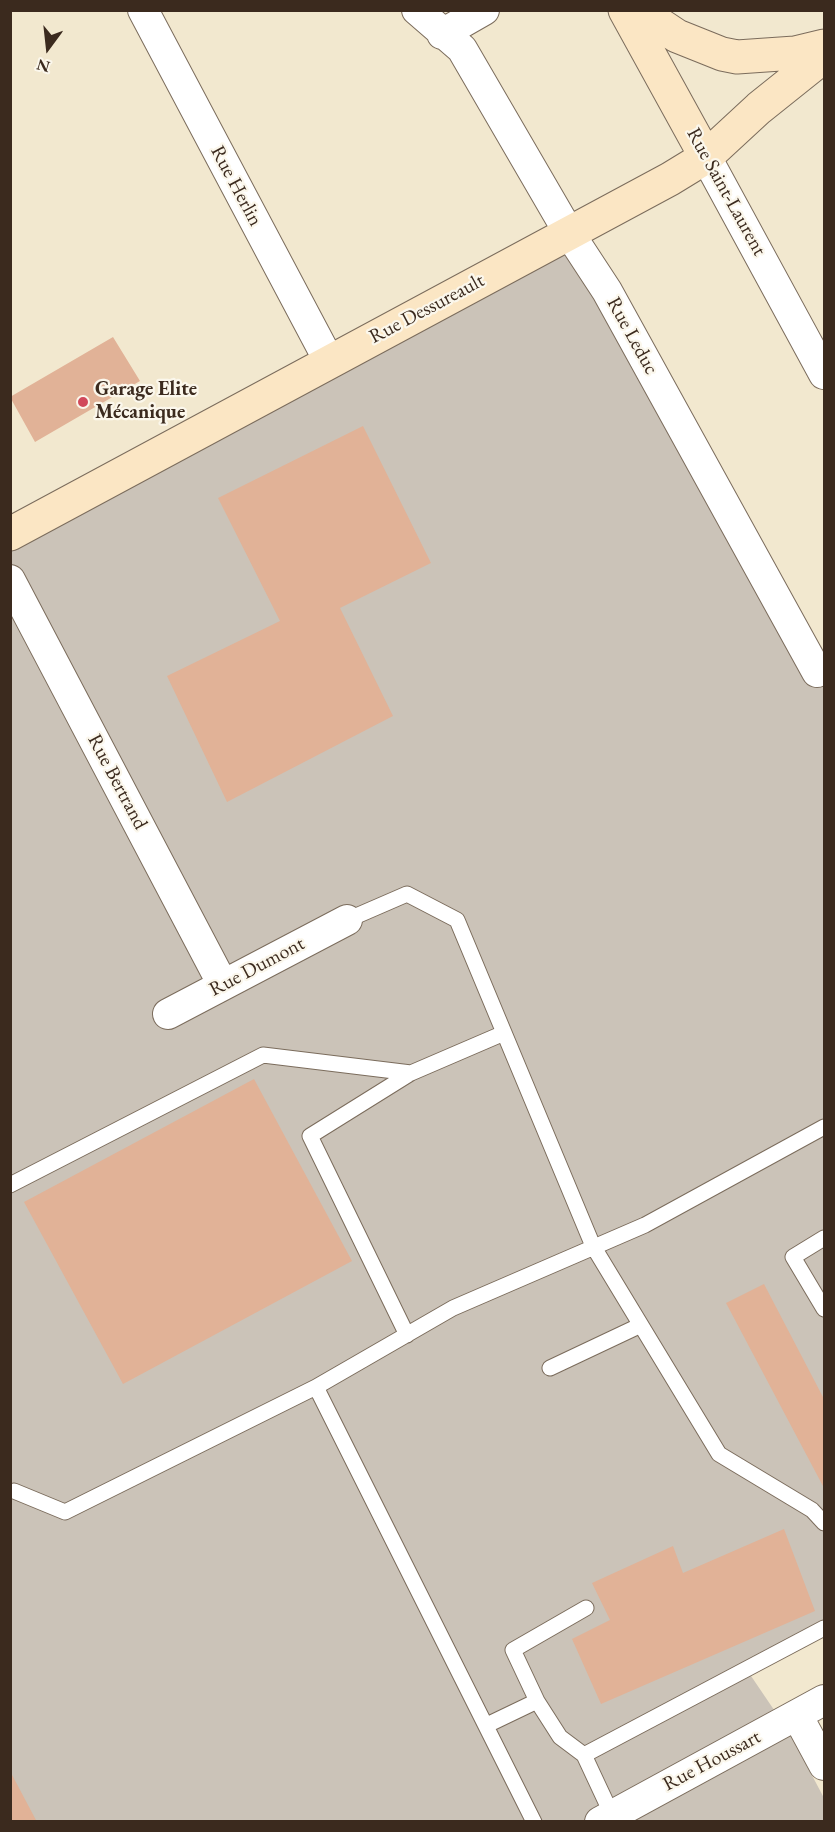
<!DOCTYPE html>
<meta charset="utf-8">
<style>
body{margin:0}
#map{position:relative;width:835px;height:1832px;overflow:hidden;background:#f2e8cf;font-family:"EB Garamond",serif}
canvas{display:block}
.frame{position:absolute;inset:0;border:12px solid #3b2a1e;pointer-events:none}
.north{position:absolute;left:18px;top:18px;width:60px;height:60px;-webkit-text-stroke:4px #fbf7ec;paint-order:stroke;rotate:195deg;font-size:16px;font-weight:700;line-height:24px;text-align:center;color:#3b2a1e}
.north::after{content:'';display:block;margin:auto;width:21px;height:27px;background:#3b2a1e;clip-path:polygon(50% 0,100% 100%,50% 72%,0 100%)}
</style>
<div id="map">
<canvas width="835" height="1832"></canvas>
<div class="frame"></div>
<div class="north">N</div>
</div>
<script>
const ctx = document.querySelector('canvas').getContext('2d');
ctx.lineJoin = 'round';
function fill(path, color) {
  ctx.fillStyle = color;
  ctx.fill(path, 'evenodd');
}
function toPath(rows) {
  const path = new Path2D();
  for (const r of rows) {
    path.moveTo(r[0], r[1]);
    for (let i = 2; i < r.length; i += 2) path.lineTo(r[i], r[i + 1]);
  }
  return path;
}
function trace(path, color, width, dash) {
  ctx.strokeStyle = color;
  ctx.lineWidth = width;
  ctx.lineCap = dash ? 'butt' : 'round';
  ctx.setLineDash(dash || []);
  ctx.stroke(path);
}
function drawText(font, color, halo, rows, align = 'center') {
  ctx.font = font + ' "EB Garamond",serif';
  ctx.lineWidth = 4.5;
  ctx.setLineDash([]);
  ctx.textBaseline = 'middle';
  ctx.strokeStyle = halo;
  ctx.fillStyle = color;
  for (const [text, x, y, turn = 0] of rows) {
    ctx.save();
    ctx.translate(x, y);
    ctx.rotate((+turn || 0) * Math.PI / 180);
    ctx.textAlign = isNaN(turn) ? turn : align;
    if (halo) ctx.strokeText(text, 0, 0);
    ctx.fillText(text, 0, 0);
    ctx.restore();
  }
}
fill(toPath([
 [561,224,824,679,824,1631,749,1673,789,1732,824,1798,824,1821,11,1822,11,524]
]), '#cbc3b8');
fill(toPath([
 [113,337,140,381,35,442,10,397],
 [363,426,431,563,340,608,393,716,227,802,167,676,280,621,218,498],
 [254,1079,352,1261,123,1384,24,1202],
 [764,1284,824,1399,824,1488,726,1303],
 [784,1529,815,1611,601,1704,572,1639,610,1620,592,1583,673,1546,683,1573],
 [10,1771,37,1822,10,1822]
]), '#e1b297');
const lane = toPath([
 [347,920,407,894,457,920,593,1246,719,1454,812,1510,824,1523],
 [10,1185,263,1055,411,1073],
 [824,1238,793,1257,824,1309],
 [407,1335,310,1136,411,1073,504,1033],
 [550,1368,641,1325],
 [14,1491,65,1512,316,1387],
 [487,1725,537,1701],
 [584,1755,560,1737,537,1701,513,1650,586,1608],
 [612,1815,584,1755,824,1628],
 [534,1822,316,1387,453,1308,645,1225,824,1127]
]);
const street = toPath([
 [143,10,329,361],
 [417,10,462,49,569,233,607,291,817,672,824,668],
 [442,34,484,10],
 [706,157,824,374],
 [10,580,223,985],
 [168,1014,347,920],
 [797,1715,824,1765],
 [600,1822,824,1700]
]);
const secondary = toPath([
 [625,10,706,157],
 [638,10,677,36,722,54,737,57,795,53,824,46],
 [10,534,670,179,706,157,759,108,824,56]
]);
trace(lane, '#7b6c5c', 17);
trace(street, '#7b6c5c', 32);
trace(secondary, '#7b6c5c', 35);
trace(lane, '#fff', 15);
trace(street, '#fff', 30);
trace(secondary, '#fbe6c4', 33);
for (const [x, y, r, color] of [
 [83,402,6,"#d1495b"]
]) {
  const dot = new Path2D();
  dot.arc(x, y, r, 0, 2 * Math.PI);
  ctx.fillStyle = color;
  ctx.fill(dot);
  trace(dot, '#fbf7ec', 2);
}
drawText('20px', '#3b2a1e', '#fbf7ec', [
 ["Rue Herlin",236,186,62],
 ["Rue Saint-Laurent",726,192,61],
 ["Rue Dessureault",427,309,-28],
 ["Rue Leduc",632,336,61],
 ["Rue Bertrand",117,782,62],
 ["Rue Dumont",257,967,-28],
 ["Rue Houssart",712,1761,-28]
]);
drawText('bold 20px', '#3b2a1e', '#fbf7ec', [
 ["Garage Elite",95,390],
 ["Mécanique",95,413]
], 'left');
</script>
